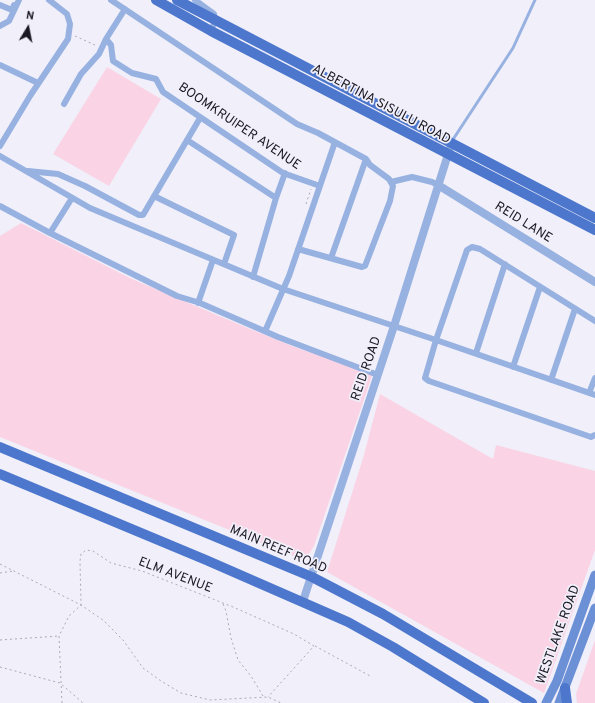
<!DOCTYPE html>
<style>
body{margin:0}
#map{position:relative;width:595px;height:703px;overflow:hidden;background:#f0effa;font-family:Overpass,sans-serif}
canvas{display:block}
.north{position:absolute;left:8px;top:8px;width:40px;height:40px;-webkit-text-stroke:3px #f0effa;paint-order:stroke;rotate:10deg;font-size:11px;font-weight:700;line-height:16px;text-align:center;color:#1a1923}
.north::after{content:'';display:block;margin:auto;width:14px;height:18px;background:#1a1923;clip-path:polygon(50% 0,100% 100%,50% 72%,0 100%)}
</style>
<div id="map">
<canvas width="595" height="703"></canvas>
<div class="north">N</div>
</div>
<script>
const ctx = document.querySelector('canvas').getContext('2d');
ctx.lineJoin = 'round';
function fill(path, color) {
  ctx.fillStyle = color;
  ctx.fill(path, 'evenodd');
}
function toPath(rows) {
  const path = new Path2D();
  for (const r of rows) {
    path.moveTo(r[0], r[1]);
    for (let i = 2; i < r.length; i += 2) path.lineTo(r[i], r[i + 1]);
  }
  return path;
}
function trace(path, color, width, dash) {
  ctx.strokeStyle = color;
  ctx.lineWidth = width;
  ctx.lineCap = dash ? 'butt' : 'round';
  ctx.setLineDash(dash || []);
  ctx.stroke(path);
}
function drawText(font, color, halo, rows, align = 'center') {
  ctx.font = font + ' Overpass,sans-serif';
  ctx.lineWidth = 3.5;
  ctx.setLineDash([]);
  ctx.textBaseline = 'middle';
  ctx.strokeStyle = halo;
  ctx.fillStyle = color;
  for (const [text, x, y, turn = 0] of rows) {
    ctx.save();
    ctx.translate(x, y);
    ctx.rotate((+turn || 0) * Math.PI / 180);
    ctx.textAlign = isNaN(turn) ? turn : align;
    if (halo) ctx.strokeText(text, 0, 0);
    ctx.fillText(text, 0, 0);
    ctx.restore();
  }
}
fill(toPath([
 [107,67,161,99,109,186,53,154],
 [21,223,132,279,243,326,300,349,373,373,314,546,306,559,296,557,0,437,0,236],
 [380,394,493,459,496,445,595,471,595,550,544,693,327,572,364,455],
 [595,640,595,703,577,703,576,694]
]), '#fad4e5');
trace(toPath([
 [75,36,95,45],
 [306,204,311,189],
 [0,564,81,605,103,620,123,640,143,668,161,681,181,693,210,700,268,697,281,703],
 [0,573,13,571],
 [223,604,226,611,231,638,238,660,251,676,263,696],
 [0,640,59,636],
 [315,646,372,677],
 [0,667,60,683,83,703],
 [62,703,59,636,69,616,81,605,80,561,81,554,86,550,93,551,111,563,142,571,233,607,294,634,314,646,268,697]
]), '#aaa9b4', 1, [2, 3]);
trace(toPath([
 [452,141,513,48,535,0]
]), '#97b1e0', 3);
trace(toPath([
 [111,0,297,124,318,133,366,159,370,165,389,179,393,186,390,201,365,266,362,267,298,249],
 [195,0,214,14,215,21,211,31],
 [0,5,12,10,14,5],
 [125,9,106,39,111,45,113,61,132,73,156,79,163,92,283,173,320,186],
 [0,26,9,21,19,0],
 [0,65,38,83],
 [64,104,81,74,99,54,106,39],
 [187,140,276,198],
 [0,146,30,96,68,39,70,24,67,14,49,0],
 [0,156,90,208,283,289,436,340,467,250,472,247,480,249,595,321],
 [28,171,58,174,85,186,139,215,143,215,200,118],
 [391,182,412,177,432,182,438,185],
 [154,196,234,235,224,264],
 [0,206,50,233,177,296,200,303,278,337,378,375],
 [50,233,72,198],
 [331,258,366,159],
 [253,277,276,198,285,173],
 [198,303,213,260],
 [266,329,289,276,335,142],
 [476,353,505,264],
 [513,367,540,287],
 [551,380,575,309],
 [589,393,595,378],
 [595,395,436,340,425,378,429,381,591,437,595,435]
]), '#97b1e0', 6);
trace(toPath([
 [438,185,595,282],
 [303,601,395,323,450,148]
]), '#97b1e0', 8);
trace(toPath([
 [546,703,557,681,595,575],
 [559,703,595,608]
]), '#6c90d5', 9);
trace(toPath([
 [156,0,211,31,595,230],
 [177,0,595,218],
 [0,447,312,577,383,614,532,703],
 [0,474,206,560,348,622,393,647,484,703],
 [565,688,567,703]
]), '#4c77cd', 10);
drawText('13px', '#1a1923', '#f0effa', [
 ["ALBERTINA SISULU ROAD",381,105,28],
 ["BOOMKRUIPER AVENUE",239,127,34],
 ["REID LANE",523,223,32],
 ["REID ROAD",367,369,-71],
 ["MAIN REEF ROAD",278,550,23],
 ["ELM AVENUE",175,576,21],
 ["WESTLAKE ROAD",559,635,-70]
]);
</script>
